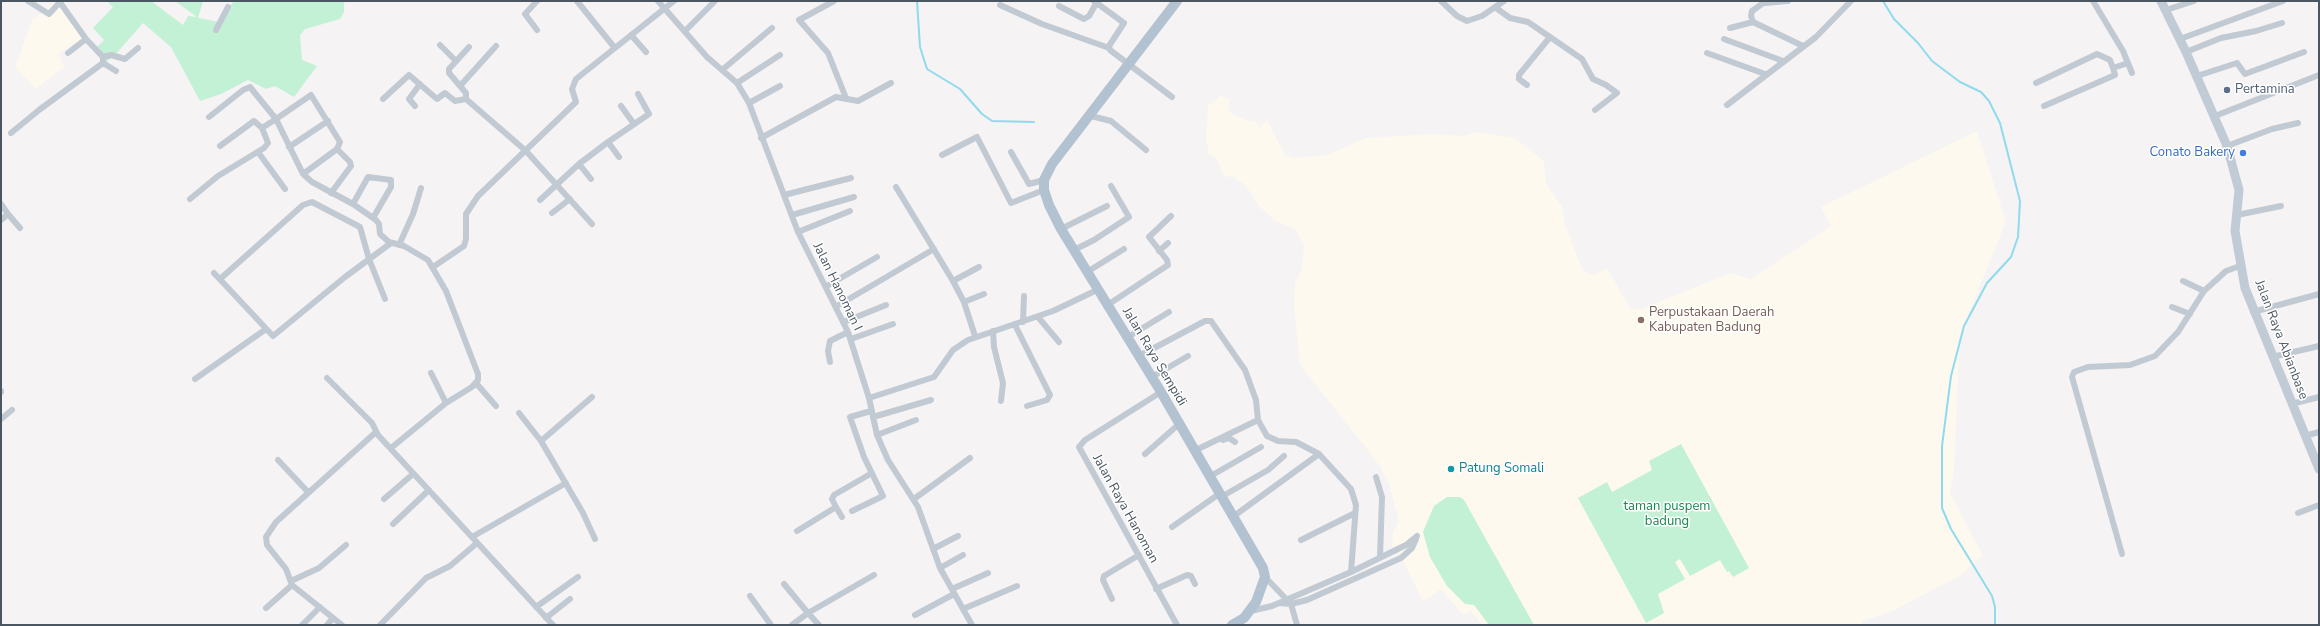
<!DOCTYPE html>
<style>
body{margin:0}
#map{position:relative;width:2320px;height:626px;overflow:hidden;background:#f5f3f3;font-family:"Nunito Sans",sans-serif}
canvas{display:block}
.frame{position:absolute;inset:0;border:2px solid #4a5661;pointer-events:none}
</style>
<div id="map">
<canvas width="2320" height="626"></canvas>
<div class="frame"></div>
</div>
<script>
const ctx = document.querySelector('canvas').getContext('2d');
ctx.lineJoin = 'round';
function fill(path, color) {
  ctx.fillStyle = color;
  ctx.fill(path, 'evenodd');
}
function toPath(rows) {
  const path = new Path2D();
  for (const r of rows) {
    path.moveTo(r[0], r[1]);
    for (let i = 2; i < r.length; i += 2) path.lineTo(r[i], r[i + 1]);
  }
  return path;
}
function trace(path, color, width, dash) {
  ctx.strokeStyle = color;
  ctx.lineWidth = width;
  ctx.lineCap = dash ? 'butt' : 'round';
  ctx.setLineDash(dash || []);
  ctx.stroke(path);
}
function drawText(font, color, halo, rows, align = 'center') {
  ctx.font = font + ' "Nunito Sans",sans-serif';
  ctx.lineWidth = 3;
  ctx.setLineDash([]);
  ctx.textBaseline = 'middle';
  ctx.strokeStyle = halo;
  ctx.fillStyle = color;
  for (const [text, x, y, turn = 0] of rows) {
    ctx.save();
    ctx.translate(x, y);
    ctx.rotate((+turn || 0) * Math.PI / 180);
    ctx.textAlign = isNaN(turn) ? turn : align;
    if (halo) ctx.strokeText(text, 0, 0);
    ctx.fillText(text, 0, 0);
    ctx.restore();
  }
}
fill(toPath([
 [57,1,84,37,59,53,64,67,36,89,15,67,32,20],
 [1220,96,1230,99,1228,109,1231,113,1246,120,1256,122,1259,128,1267,120,1285,155,1293,158,1327,155,1366,138,1432,134,1464,136,1477,132,1515,138,1544,161,1546,183,1562,207,1565,225,1583,271,1594,275,1607,268,1630,308,1639,310,1730,273,1751,279,1831,226,1821,207,1977,131,2006,222,1960,335,1954,470,1950,493,1983,556,1961,575,1893,611,1862,621,1863,625,1482,625,1471,611,1463,615,1441,589,1423,602,1396,546,1392,547,1393,532,1399,521,1389,484,1379,465,1363,444,1300,365,1294,307,1295,283,1302,269,1304,246,1295,229,1275,221,1259,206,1246,186,1232,176,1225,177,1216,158,1209,155,1206,138,1208,106]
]), '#fdf9ef');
fill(toPath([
 [107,1,151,1,183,25,188,16,197,17,175,1,203,1,198,18,219,22,234,1,347,1,344,3,344,12,340,19,305,29,300,35,302,60,317,66,294,97,275,86,266,89,248,80,221,94,200,101,171,47,143,23,114,56,105,63,96,48,104,40,93,28,113,7],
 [1681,444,1749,568,1733,577,1729,571,1727,572,1720,560,1690,576,1680,559,1675,562,1685,579,1658,594,1664,613,1646,623,1578,498,1607,482,1612,492,1652,470,1649,461],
 [1447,497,1460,497,1464,500,1534,625,1489,625,1474,605,1465,604,1447,586,1430,557,1423,532,1434,506]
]), '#c3f1d5');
trace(toPath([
 [917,1,920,47,927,69,960,89,982,114,992,121,1034,122],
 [1883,1,1894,19,1918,43,1932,61,1960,82,1981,92,1989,101,2000,123,2020,201,2018,237,2011,257,1987,283,1964,326,1951,376,1942,446,1942,508,1951,529,1992,596,1995,607,1995,625]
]), '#90daee', 2);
trace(toPath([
 [28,1,49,14,61,1],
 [59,1,86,39,68,53],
 [537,1,525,14,537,30],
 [577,1,614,47],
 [658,1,707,57,737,83,749,103,798,232,848,332,869,398,877,435,888,460,918,507,940,568,972,625],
 [834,1,799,20,828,53,846,98],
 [1094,1,1124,23,1109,46,1110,50,1172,97],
 [1441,1,1457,16,1467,21,1482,16,1504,1],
 [1766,1,1752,11,1751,16,1753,22,1803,46],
 [2093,1,2123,51,2132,73],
 [1765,3,1788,1],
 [1000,5,1042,24,1109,48],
 [1059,6,1084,19,1089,16,1097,2],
 [1496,8,1510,18,1528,22,1550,37,1519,75,1519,79,1527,85],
 [2166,10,2194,1],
 [1730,28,1753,22],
 [216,30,228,7],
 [685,31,715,1],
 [631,35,646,52],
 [1550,37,1582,59,1593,79,1606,85,1617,93,1595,110],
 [1724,39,1783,61],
 [2180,39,2283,1],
 [440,45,456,61],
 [469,47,449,69,449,73,466,93,466,99,526,151,592,224],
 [2186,52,2221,38,2256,31,2282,23],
 [1707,53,1765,74],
 [103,57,111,55,125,59,138,48],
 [103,63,116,71],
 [2113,68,2128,63],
 [722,70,772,28],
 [2197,76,2237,63,2245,74,2304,52],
 [737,83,780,55],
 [2036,83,2097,54,2110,60,2113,68,2115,75,2044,106],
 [460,86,496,46],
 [383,99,409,75,437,99,445,93,455,101,466,99],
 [749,103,780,86],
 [1727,105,1816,37,1851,1],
 [415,106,409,99,420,84],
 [621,106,634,124],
 [1091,116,1111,121,1146,150],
 [2215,116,2319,75],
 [11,133,39,110,103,63,103,57,86,39],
 [761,138,836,97,858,101,891,83],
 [608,142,619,157],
 [220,146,254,121,262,128],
 [2227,146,2272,129,2298,123],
 [289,147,328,121],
 [258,152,285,189],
 [1011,152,1029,184,1044,180],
 [942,155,977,137,1011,203,1044,190],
 [579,164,591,179],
 [303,174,337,149,340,142,311,95,276,119,303,174,312,182,353,204,376,220,379,224,380,234,389,242,404,246,428,260,446,291,478,374,478,380,472,387,446,403,391,448],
 [896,187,953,281,964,302,975,336],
 [331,193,351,166,350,162,337,149],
 [784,195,851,178],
 [190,199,218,176,264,148,268,143,262,128,276,119,250,87,243,90,209,117],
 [540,200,579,164,608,142,649,114,638,94],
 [1,204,8,214,1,220],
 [353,204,368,177,391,180,391,187,373,218],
 [552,213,570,199],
 [8,214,20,228],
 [792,215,854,197],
 [2237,215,2281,206],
 [1061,229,1107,206],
 [798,232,850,211],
 [399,245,413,214,421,188],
 [1074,250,1094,240,1129,217,1111,186],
 [1159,251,1168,243],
 [433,267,464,246,466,239,466,214,478,196,576,102,572,89,576,79,674,1],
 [1087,272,1124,249],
 [214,273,273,336,345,277,391,243],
 [220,279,303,205,312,202,360,227,369,259,385,299],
 [953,281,979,267],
 [2183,281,2204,291],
 [827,286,877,257],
 [964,302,984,294],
 [837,306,934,249],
 [1106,306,1168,265,1167,260,1149,237,1171,216],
 [2172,307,2190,314],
 [2253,312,2319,294],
 [1038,317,1059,342],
 [844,322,886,305],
 [1023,322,1024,296],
 [1015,325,1050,395,1047,400,1027,406],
 [993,331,994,347,1003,383,1001,401],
 [1128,337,1169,312],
 [851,339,893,324],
 [1139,356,1205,321,1211,321,1245,370,1256,400,1258,420,1267,436,1278,441,1296,442,1319,454,1351,489,1356,505,1351,572],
 [2272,357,2319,346],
 [830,362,828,351,830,341,848,332],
 [431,373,446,403],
 [1152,377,1188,356],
 [327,378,372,423,378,435,553,625],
 [195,379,266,329],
 [476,383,496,406],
 [1,391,1,392],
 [1161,392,1085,440,1079,447,1177,625],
 [869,398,934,377,953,350,968,340,1053,311,1097,290],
 [2291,404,2319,397],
 [519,413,541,441,583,513,595,539],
 [873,417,931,400],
 [1,419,12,410],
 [877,435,916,420],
 [2305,436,2319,432],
 [1223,440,1229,438,1235,442],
 [541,441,592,397],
 [1194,451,1258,420],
 [1145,454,1179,424],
 [278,460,308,492],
 [1209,477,1261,447],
 [1376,477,1382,497,1380,557],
 [1221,497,1268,470,1284,456],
 [384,499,413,474],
 [914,499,970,458],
 [836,507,842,517],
 [852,511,883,496,864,457,850,417,871,411],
 [2298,513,2319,505],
 [1234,516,1319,454],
 [393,524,429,490],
 [1172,527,1219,494],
 [797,531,836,507,832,499,834,495,872,473],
 [472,537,566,483],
 [1301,540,1355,513],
 [933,549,958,536],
 [2122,554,2072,377,2074,372,2088,367,2130,365,2155,356,2178,332,2204,291,2226,271,2240,266],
 [940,568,963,555],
 [1265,577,1291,604,1297,625],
 [291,581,319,568,346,545],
 [784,584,808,613,874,575],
 [952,589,988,573],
 [1156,589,1187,575,1191,576,1195,584],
 [750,596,771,625],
 [1112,599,1103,580,1104,576,1139,555],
 [1279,603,1291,604,1307,600,1401,558,1412,548,1416,539],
 [536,607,578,577],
 [266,608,292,585],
 [963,609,1017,586],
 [1251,611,1272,606,1351,572,1406,545,1417,536],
 [915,615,954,594],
 [546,618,570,599],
 [302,625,320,607],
 [327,625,333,618],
 [342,625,292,585,286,569,267,545,266,537,276,522,376,432],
 [380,625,426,578,450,566,477,543],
 [792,625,808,613,819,625]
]), '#c1cad2', 6);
trace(toPath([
 [2161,1,2186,52,2227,146,2239,190,2235,231,2245,288,2319,469]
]), '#c1cbd6', 9);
trace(toPath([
 [1177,1,1052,164,1044,180,1044,190,1049,205,1061,229,1161,392,1263,568,1265,577,1256,602,1244,618,1232,625]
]), '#b3c2d1', 10);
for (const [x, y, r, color] of [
 [2227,90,4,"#5c6f8a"],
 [2243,153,4,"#3f7fe0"],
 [1641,320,4,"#8d6e63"],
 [1451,469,4,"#0f9aa8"]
]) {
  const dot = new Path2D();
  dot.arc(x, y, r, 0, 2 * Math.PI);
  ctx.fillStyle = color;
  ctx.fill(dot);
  trace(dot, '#fff', 1.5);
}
drawText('13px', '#4e5e75', '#fff', [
 ["Pertamina",2235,90]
], 'left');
drawText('13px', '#366cbe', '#fff', [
 ["Conato Bakery",2235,153]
], 'right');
drawText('13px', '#4a5661', '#fff', [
 ["Jalan Hanoman I",837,287,64],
 ["Jalan Raya Abianbase",2281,340,69],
 ["Jalan Raya Sempidi",1154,357,59],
 ["Jalan Raya Hanoman",1125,509,61]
]);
drawText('13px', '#785e54', '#fff', [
 ["Perpustakaan Daerah",1649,313],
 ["Kabupaten Badung",1649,328]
], 'left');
drawText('13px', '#0d838f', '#fff', [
 ["Patung Somali",1459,469]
], 'left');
drawText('13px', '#17864f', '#fff', [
 ["taman puspem",1667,507],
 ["badung",1667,522]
]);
</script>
